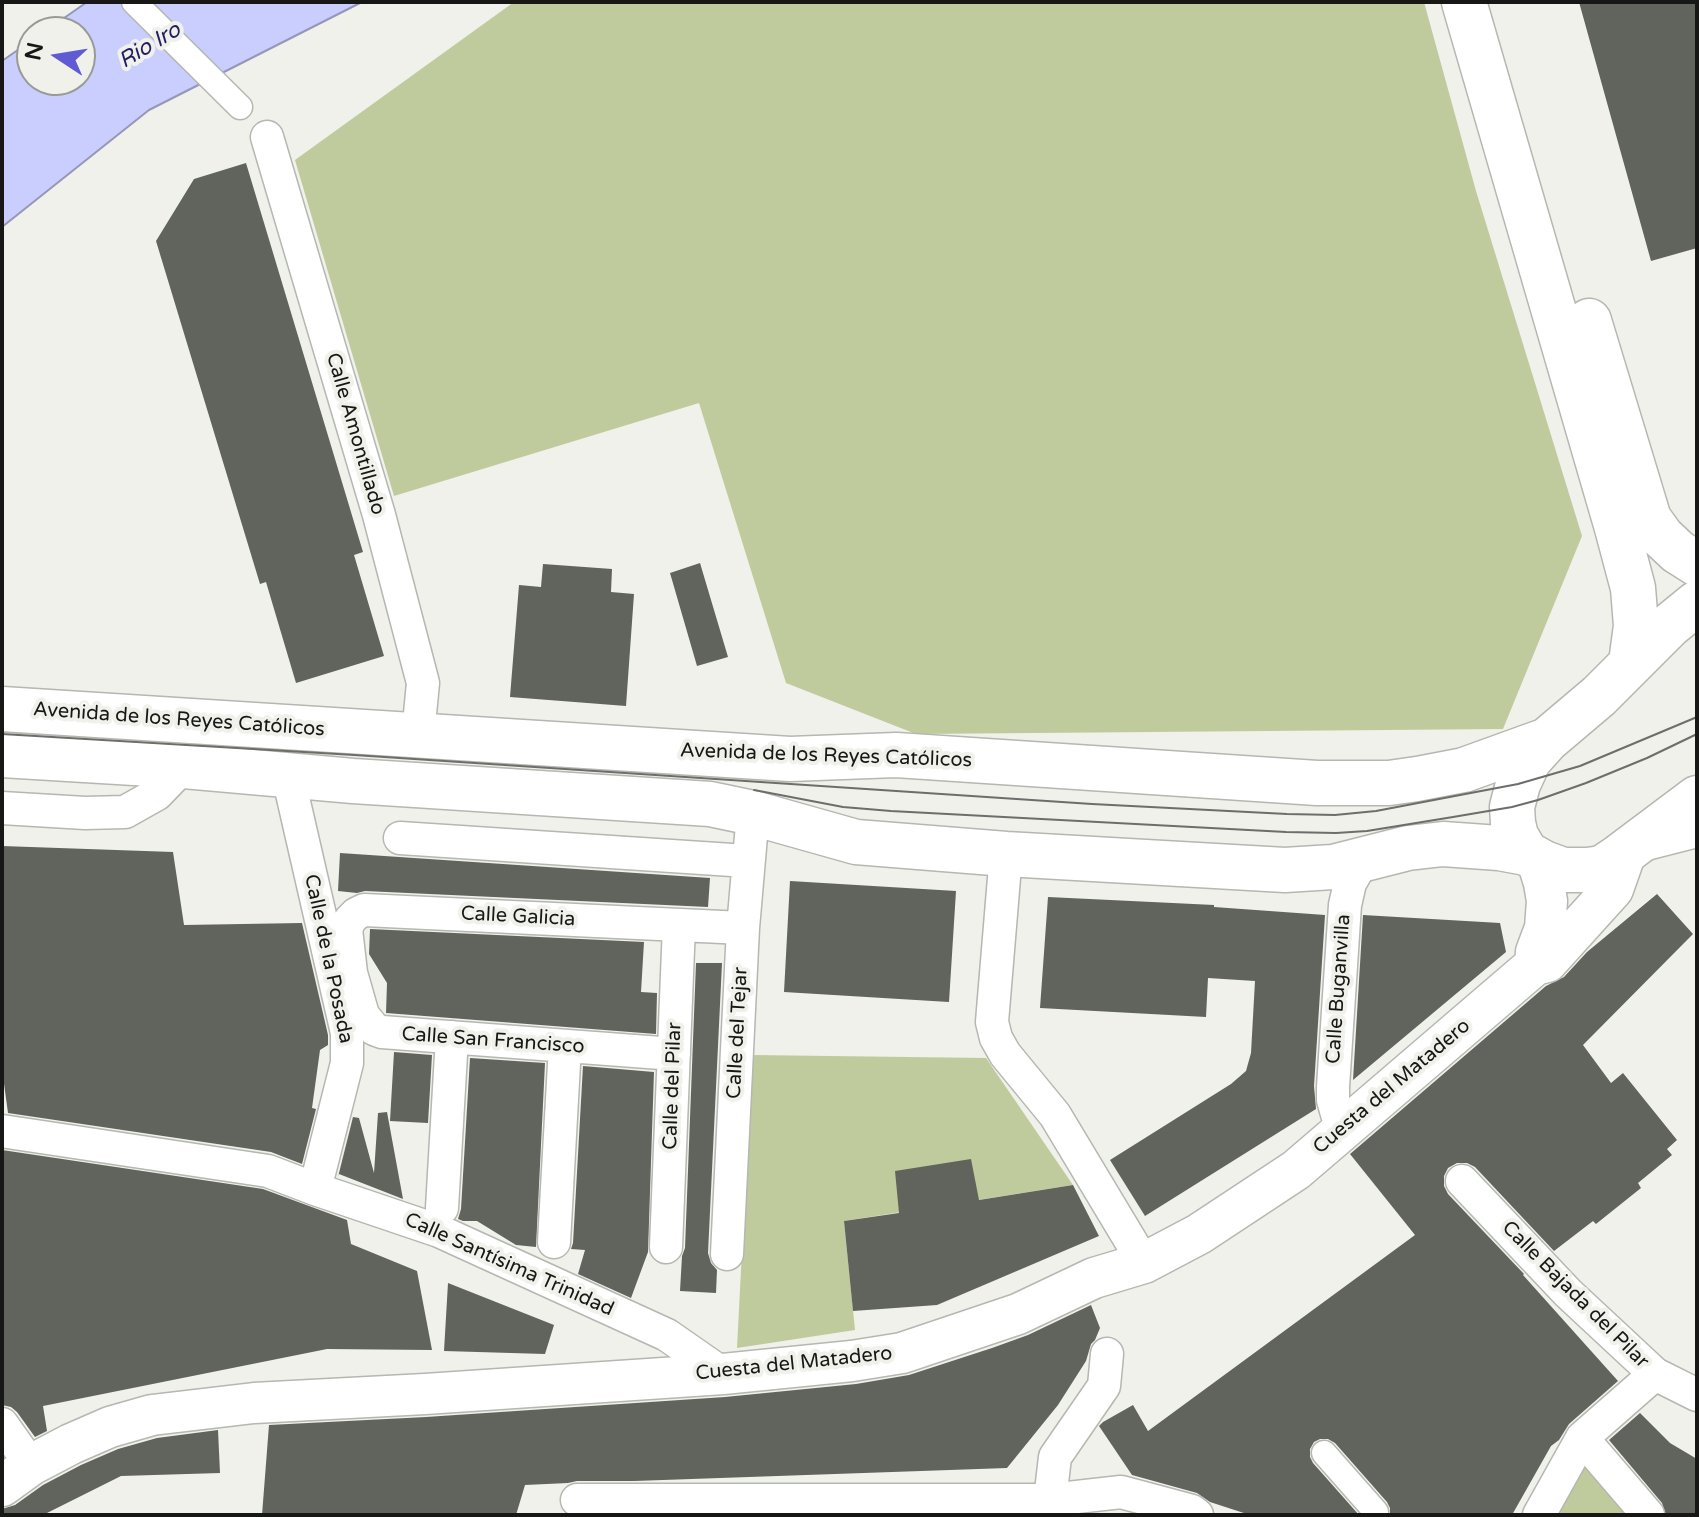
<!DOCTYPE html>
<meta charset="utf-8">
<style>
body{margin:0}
#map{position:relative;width:1699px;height:1517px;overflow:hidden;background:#eff1ea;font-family:"Varela Round",sans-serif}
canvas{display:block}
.frame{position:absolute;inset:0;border:4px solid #171715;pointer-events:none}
.north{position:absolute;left:16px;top:16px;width:80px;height:80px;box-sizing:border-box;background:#eff1ea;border:2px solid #999a95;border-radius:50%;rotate:282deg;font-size:22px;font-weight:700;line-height:32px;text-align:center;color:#171715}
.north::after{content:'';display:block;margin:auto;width:28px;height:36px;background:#605ad3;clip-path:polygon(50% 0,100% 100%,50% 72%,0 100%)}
</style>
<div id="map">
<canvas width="1699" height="1517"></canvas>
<div class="frame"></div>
<div class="north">N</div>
</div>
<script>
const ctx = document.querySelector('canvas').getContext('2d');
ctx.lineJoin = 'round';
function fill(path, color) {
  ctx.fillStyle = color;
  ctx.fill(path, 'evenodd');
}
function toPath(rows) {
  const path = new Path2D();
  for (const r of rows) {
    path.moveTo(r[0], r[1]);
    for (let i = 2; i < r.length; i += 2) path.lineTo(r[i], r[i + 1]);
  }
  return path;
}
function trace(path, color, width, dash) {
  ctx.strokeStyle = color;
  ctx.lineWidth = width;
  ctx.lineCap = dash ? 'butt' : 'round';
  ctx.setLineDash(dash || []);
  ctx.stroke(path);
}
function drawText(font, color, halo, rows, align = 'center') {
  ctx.font = font + ' "Varela Round",sans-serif';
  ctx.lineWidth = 8;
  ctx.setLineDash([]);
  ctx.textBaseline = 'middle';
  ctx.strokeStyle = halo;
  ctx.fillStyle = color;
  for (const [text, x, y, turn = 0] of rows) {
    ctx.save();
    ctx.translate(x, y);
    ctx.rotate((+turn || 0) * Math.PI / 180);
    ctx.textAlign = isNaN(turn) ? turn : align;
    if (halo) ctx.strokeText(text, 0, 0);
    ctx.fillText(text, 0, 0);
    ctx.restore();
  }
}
fill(toPath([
 [514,2,1424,2,1476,191,1582,536,1503,729,916,734,786,683,699,403,394,496,295,160],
 [752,1055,986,1058,1073,1185,844,1221,855,1330,737,1348],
 [1580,1456,1630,1515,1549,1515]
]), '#bfcb9d');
const water = toPath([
 [87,2,362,2,149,110,2,227,2,61,32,40,32,80,80,80,80,32,44,32,87,2]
]);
fill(water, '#c9cefe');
trace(water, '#9497b8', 2);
fill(toPath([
 [1579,2,1697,2,1697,248,1651,261],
 [246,163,363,552,354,555,384,656,296,683,266,582,260,584,156,241,194,179],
 [700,563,728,657,697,666,670,573],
 [543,564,612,569,611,592,634,594,626,706,510,697,519,585,541,587],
 [2,846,173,852,184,925,302,923,328,1035,328,1045,320,1050,312,1108,316,1109,302,1164,271,1152,8,1113,2,1069],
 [340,853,710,878,708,907,365,891,357,893,338,891],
 [790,881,956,891,949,1002,784,992],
 [1657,894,1693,934,1583,1045,1611,1083,1623,1073,1677,1140,1667,1149,1672,1155,1638,1183,1641,1188,1596,1224,1593,1221,1554,1251,1475,1167,1467,1163,1457,1163,1448,1168,1444,1176,1444,1186,1448,1194,1524,1274,1523,1275,1618,1381,1569,1424,1559,1440,1551,1446,1512,1515,1390,1515,1390,1508,1387,1502,1335,1443,1328,1439,1320,1439,1314,1442,1310,1449,1310,1457,1313,1463,1359,1515,1250,1515,1210,1502,1197,1493,1132,1475,1099,1426,1103,1422,1133,1405,1148,1431,1415,1235,1350,1154,1546,986,1564,977,1587,952],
 [1048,897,1214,905,1214,907,1325,915,1314,1086,1316,1109,1145,1216,1110,1160,1231,1084,1246,1071,1251,1053,1255,981,1208,978,1206,1017,1040,1008],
 [1363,915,1500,923,1506,952,1353,1080],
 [370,929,644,942,641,992,657,993,656,1034,386,1013,387,983,369,954],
 [696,963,722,963,708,1253,711,1263,717,1270,716,1293,680,1291,682,1256,685,1248],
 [394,1052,432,1055,428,1123,390,1121],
 [470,1058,545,1063,536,1247,516,1245,477,1221,463,1221,458,1219,461,1209],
 [583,1066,654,1072,648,1252,631,1298,578,1274,585,1250,571,1249,573,1243],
 [387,1112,403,1199,339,1174,338,1177,353,1117,359,1118,374,1173,378,1113],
 [2,1150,263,1189,347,1220,351,1244,417,1271,432,1350,327,1349,43,1406,47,1431,35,1437,17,1412,11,1407,2,1405],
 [971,1159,979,1200,1073,1185,1099,1236,937,1305,853,1311,844,1221,899,1213,895,1171],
 [448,1283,554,1325,545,1354,444,1351],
 [1091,1305,1100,1328,1095,1340,1091,1344,1086,1361,1058,1405,1007,1468,634,1481,577,1481,568,1483,525,1485,516,1515,262,1515,269,1425,426,1417,725,1397,856,1384,909,1375,992,1348,1028,1335],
 [1640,1413,1670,1443,1697,1459,1697,1515,1666,1515,1662,1503,1609,1440],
 [218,1430,220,1473,121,1476,43,1515,2,1515,2,1509,15,1505,43,1485,81,1465,118,1449,157,1438]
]), '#61635d');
const pedestrian = toPath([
 [134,2,240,107],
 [1324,1453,1376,1512]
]);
const minor = toPath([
 [267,137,379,515,423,683,418,734],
 [288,776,347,1033,347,1063,315,1189],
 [2,808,85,813,125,812,157,794,184,766],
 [400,838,747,861],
 [1646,844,1697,831],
 [1006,854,992,1022,996,1038,1005,1054,1055,1115,1144,1263],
 [674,1054,382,1032,374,1029,363,1015,351,973,346,929,350,920,356,914,364,910,743,928],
 [1345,1126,1337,1114,1333,1100,1333,1087,1345,905,1350,883,1358,869,1370,857],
 [2,1131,268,1171,315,1189,439,1231,667,1335,723,1374],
 [1462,1181,1568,1293,1655,1374,1697,1395],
 [442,1208,452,1037],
 [554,1242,565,1046],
 [666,1247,679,925],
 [727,1254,743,928,753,813],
 [2,1424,31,1465],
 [1582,1438,1648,1515],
 [577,1500,1050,1500,1121,1492,1192,1511,1197,1515],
 [1050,1500,1055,1457,1104,1386,1107,1354],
 [1539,1515,1582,1438,1655,1374]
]);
const tertiary = toPath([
 [1535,965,1536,952,1545,928,1547,901,1544,883,1537,860],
 [2,1486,31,1465,71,1444,110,1427,152,1415,254,1403,425,1394,723,1374,852,1361,902,1353,1018,1314,1094,1278,1144,1263,1199,1234,1296,1170,1535,965,1547,962,1613,889,1626,852]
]);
const secondary = toPath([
 [1464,2,1617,528,1633,588,1636,626,1631,663],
 [1589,321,1649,519,1662,537,1678,552,1697,564],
 [1697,603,1670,625,1599,696,1547,740,1529,760,1518,784,1512,807,1513,823,1516,836,1526,853,1544,863,1563,870,1587,870,1602,868,1617,858,1697,798],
 [2,709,790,759,896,755,1317,783,1389,783,1417,779,1464,770,1547,740],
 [2,755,184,766,353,781,710,804,753,813,856,842,1006,854,1285,870,1333,867,1408,848,1443,844,1499,848,1526,853]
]);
trace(pedestrian, '#b5b7b1', 27);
trace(minor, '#b5b7b1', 35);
trace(tertiary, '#b5b7b1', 43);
trace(secondary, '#b5b7b1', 47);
trace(pedestrian, '#fff', 24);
trace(minor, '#fff', 32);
trace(tertiary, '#fff', 40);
trace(secondary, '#fff', 44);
trace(toPath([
 [2,734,354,755,1092,804,1287,814,1335,815,1376,811,1518,784,1580,766,1697,717],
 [754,790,843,807,891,811,1286,832,1336,833,1367,831,1453,817,1512,807,1538,800,1586,783,1647,758,1697,734]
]), '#6d6e6a', 2);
drawText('20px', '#171715', '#eff1ea', [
 ["Calle Amontillado",355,434,74],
 ["Avenida de los Reyes Católicos",179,720,4],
 ["Avenida de los Reyes Católicos",826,756,2],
 ["Calle Galicia",518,917,3],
 ["Calle de la Posada",328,959,78],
 ["Calle Buganvilla",1339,989,-86],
 ["Calle del Tejar",738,1033,-87],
 ["Calle San Francisco",493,1041,4],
 ["Calle del Pilar",673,1086,-88],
 ["Cuesta del Matadero",1392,1087,-40],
 ["Calle Santísima Trinidad",509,1265,24],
 ["Calle Bajada del Pilar",1575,1295,45],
 ["Cuesta del Matadero",794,1364,-6]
]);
drawText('italic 22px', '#241e60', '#eff1ea', [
 ["Rio Iro",150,46,-31]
]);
</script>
